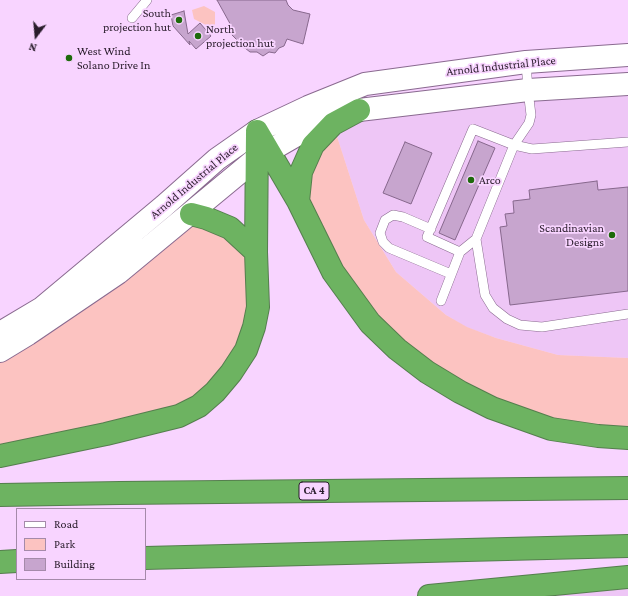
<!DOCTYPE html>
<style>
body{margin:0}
#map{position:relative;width:628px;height:596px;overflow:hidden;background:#f8d4ff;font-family:"Crimson Pro",serif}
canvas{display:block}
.legend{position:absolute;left:16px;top:508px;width:130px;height:72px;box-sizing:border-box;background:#f8d4ff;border:1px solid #a58aaa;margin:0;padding:5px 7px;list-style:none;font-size:12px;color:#291c2b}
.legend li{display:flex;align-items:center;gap:8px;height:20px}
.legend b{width:20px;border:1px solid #a58aaa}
.north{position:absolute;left:16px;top:16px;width:40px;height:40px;-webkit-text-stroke:3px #f8d4ff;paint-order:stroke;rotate:196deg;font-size:11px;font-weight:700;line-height:16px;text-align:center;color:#291c2b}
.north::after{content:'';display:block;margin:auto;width:14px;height:18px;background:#291c2b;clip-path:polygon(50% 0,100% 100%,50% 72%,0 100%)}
</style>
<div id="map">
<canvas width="628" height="596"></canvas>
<ul class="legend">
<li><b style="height:5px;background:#fff"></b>Road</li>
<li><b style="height:11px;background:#fcc3c1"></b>Park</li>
<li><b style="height:11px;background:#c7a5ce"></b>Building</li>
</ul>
<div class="north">N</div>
</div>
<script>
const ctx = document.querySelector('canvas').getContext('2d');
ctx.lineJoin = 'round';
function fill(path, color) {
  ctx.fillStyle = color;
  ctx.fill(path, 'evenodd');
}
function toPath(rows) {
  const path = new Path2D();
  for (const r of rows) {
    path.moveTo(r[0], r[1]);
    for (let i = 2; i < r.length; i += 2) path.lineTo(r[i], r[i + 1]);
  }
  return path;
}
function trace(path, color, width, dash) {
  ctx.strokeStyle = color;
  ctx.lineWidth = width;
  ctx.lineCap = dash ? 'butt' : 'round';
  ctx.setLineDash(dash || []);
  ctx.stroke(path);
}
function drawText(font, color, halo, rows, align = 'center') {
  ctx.font = font + ' "Crimson Pro",serif';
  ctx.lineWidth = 3.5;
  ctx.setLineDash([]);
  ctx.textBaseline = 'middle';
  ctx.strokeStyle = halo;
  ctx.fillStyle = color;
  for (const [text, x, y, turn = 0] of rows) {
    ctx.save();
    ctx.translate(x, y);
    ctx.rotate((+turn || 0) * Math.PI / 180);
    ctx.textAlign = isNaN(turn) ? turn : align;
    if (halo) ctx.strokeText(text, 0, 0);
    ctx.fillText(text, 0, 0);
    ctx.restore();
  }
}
fill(toPath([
 [628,84,628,358,558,355,496,338,466,327,446,315,396,272,364,220,333,124],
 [628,578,628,596,436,596]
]), '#eec6f6');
fill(toPath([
 [204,6,215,12,215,24,212,28,194,19,192,10],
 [333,124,364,220,396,272,446,315,467,327,496,338,558,355,628,358,628,438,551,429,397,349,298,201],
 [191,214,256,252,254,327,199,406,0,456,0,351]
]), '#fcc3c1');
const building = toPath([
 [217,0,286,0,288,5,293,10,310,14,303,44,287,39,284,46,279,48,275,53,269,52,263,56,257,52,250,52,245,48,240,47,237,40,232,35,233,29,217,0],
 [184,11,188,34,200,23,211,36,196,49,189,41,190,45,173,26,171,15,184,11],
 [478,141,495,148,455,240,439,233,478,141],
 [405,142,432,153,411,204,383,193,405,142],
 [597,181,598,190,628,187,628,291,510,305,500,227,507,226,505,214,514,213,513,201,530,199,529,190,597,181]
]);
fill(building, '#c7a5ce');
trace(building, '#87688d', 1);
const service = toPath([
 [132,18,147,0],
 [526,62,528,90,531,115,529,123,514,145,476,239,485,295,493,308,507,319,520,325,542,327,628,314],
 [431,229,403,217,393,215,385,220,380,233,383,242,389,248,451,274],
 [476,239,460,252,427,237,473,129,514,145,532,149,628,142],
 [441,301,460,252]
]);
const tertiary = toPath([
 [0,333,42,308,164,206,217,159,257,131,308,107,365,84,526,62,628,55],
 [0,351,28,334,118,273,257,158,307,129,331,118,359,110,528,90,628,84]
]);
const motorway = toPath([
 [257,131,298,201,333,272,370,323,397,349,427,372,460,392,492,408,551,429,598,436,628,438],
 [298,201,301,172,313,145,333,124,359,110],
 [191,214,206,218,230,228,256,252],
 [0,456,106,434,179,416,199,406,215,392,231,373,246,350,254,327,258,307,256,252,257,133],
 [0,495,120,493,628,488],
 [145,558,628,546],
 [0,562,17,561],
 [429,596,628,577]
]);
trace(service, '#8a6a90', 10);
trace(tertiary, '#8a6a90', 24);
trace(motorway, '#557e4e', 24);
trace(service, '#fff', 9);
trace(tertiary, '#fff', 22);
trace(motorway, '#6db361', 22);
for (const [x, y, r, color] of [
 [179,20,4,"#1d6a0b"],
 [198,36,4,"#1d6a0b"],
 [69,58,4,"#1d6a0b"],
 [471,180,4,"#1d6a0b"],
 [612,235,4,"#1d6a0b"]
]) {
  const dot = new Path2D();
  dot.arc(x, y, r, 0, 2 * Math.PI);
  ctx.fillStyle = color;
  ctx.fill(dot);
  trace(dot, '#f8d4ff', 1.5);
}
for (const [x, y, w] of [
 [314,491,30]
]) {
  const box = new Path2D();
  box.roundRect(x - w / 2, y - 9, w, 18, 3);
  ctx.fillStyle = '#f8d4ff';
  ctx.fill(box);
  trace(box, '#291c2b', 1);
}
drawText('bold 11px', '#291c2b', null, [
 ["CA 4",314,491]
]);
drawText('12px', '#291c2b', '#f8d4ff', [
 ["South",171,13,"right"],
 ["projection hut",171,27,"right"],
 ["North",206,29],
 ["projection hut",206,43],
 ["West Wind",77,51],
 ["Solano Drive In",77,65],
 ["Arco",479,180],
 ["Scandinavian",604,228,"right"],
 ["Designs",604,242,"right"]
], 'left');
drawText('12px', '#291c2b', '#f8d4ff', [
 ["Arnold Industrial Place",501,66,-6],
 ["Arnold Industrial Place",194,181,-40]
]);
</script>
